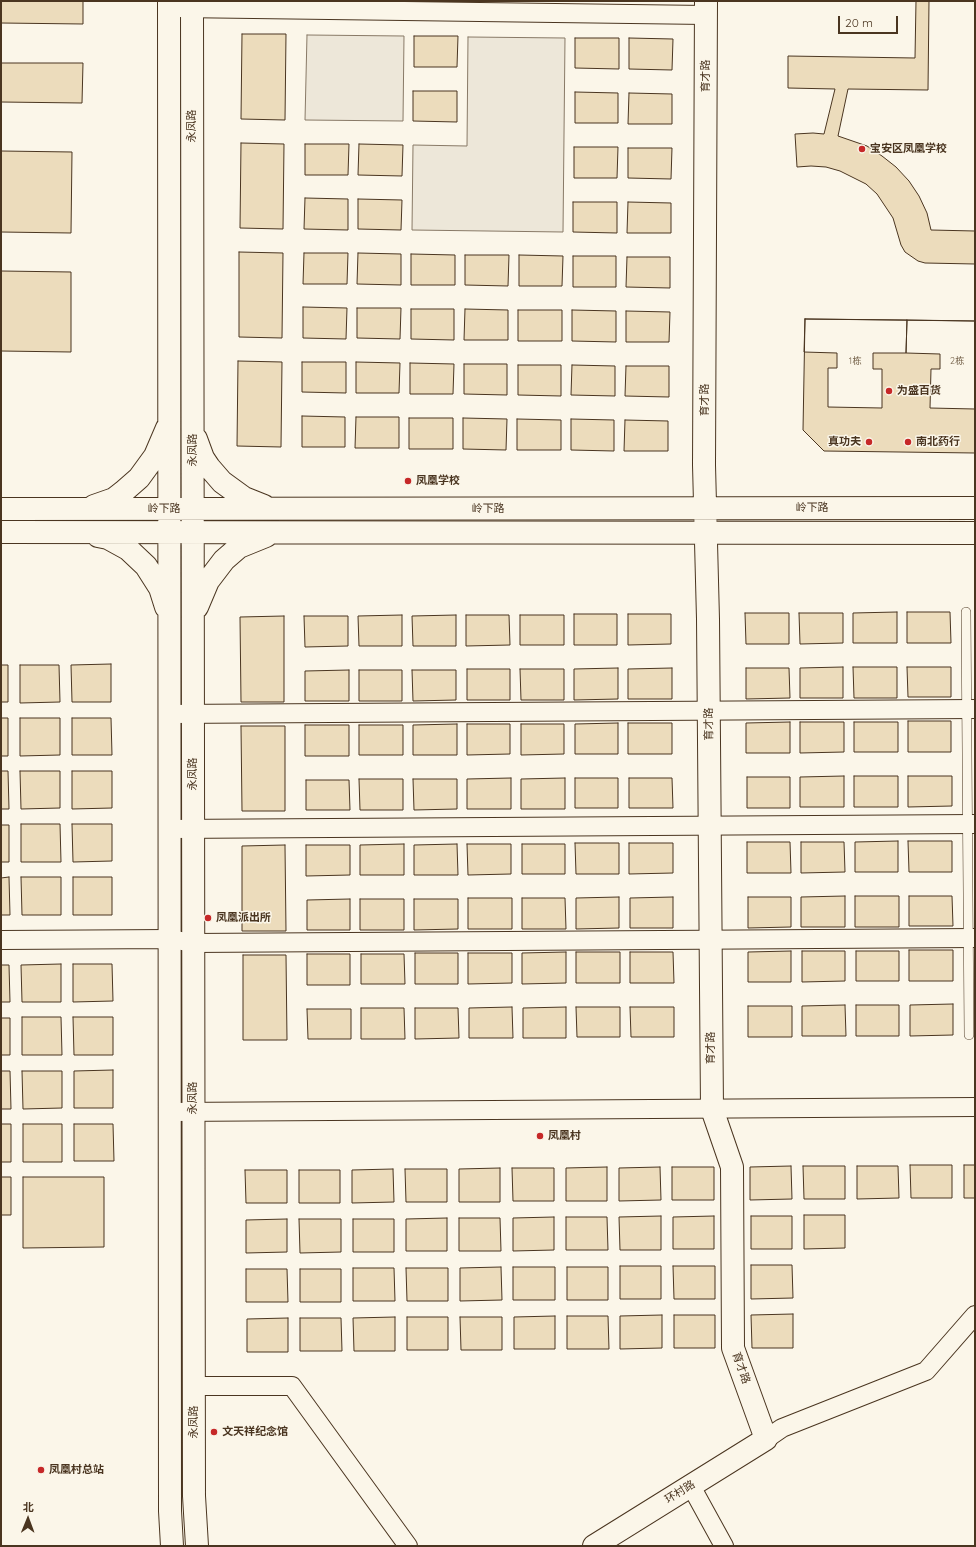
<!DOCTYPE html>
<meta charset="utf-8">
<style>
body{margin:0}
#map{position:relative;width:976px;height:1547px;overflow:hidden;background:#fbf6e9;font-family:Quicksand,"Noto Sans SC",sans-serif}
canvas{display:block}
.frame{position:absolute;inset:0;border:2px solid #4a3520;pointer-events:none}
.north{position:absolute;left:8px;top:1499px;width:40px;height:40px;-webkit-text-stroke:3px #fbf6e9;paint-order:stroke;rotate:1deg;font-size:11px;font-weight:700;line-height:16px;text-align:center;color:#4a3520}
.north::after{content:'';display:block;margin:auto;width:14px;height:18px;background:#4a3520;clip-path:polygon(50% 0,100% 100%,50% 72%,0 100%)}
.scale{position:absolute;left:838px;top:16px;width:60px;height:18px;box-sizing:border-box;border:2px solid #4a3520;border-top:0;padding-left:5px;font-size:12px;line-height:14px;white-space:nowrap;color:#4a3520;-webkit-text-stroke:3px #fbf6e9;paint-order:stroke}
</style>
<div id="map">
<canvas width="976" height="1547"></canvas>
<div class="frame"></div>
<div class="north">北</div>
<div class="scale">20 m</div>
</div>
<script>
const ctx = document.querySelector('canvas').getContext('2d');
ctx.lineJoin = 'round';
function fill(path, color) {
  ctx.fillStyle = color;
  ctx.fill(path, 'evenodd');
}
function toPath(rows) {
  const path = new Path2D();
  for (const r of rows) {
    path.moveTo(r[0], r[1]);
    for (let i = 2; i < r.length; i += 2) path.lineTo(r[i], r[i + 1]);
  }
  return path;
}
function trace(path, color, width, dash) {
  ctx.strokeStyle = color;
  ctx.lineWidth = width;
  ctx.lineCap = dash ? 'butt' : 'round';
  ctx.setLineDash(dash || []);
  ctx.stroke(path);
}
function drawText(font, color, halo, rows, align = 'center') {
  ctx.font = font + ' Quicksand,"Noto Sans SC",sans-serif';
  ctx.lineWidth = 3;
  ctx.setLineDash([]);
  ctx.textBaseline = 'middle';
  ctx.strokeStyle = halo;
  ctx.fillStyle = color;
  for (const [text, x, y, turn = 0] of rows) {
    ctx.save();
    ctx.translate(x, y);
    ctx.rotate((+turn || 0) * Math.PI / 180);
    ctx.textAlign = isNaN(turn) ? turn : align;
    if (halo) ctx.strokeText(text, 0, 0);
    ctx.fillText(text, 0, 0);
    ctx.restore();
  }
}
const parking = toPath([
 [307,35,404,36,403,121,305,120,307,35],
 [468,37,565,38,563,232,412,230,413,145,467,146,468,37]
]);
fill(parking, '#ede7d9');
trace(parking, '#887966', 1);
const building = toPath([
 [1,1,83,1,83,24,1,23,1,1],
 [916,1,929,1,928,90,848,89,838,136,867,146,882,156,896,167,909,181,919,196,927,213,931,230,975,231,975,264,925,263,918,261,905,252,901,245,893,218,877,194,866,184,840,171,826,167,811,166,797,167,795,134,813,133,824,134,835,89,788,88,788,56,915,58,916,1],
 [242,34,286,34,285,120,241,119,242,34],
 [414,36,458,36,457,67,414,67,414,36],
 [575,38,619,38,619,69,575,68,575,38],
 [629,38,673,39,672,70,629,69,629,38],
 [1,63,83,63,82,103,1,102,1,63],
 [413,91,457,91,457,122,413,121,413,91],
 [575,92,618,93,618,123,575,123,575,92],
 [629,93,672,94,672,124,628,124,629,93],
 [241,143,284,144,283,229,240,228,241,143],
 [305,144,349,144,348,175,305,175,305,144],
 [359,144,403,145,402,176,358,175,359,144],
 [574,147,618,147,617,178,574,178,574,147],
 [628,148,672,148,671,179,628,178,628,148],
 [1,151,72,152,71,233,1,232,1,151],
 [305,198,348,199,348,230,304,229,305,198],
 [358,199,402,200,401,230,358,229,358,199],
 [573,202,617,202,617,233,573,232,573,202],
 [628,202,671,203,671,233,627,233,628,202],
 [239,252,283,253,282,338,239,337,239,252],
 [304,253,348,253,347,284,303,284,304,253],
 [358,253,401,254,401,285,357,284,358,253],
 [411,254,455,255,455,285,411,285,411,254],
 [465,255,509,255,508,286,465,285,465,255],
 [519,255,563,256,562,286,519,286,519,255],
 [573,256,616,256,616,287,573,287,573,256],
 [627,257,670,257,670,288,626,287,627,257],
 [1,271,71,272,71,352,1,351,1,271],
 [303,307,347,308,346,339,303,338,303,307],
 [357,308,401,308,400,339,357,338,357,308],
 [411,309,454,309,454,340,411,339,411,309],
 [465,309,508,310,508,340,464,340,465,309],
 [518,310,562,310,562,341,518,341,518,310],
 [572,310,616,311,616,342,572,341,572,310],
 [626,311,670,312,669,342,626,342,626,311],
 [805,319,975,321,975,453,824,451,803,430,805,319],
 [805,319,907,320,906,353,873,353,873,369,882,369,882,408,828,407,828,368,837,368,837,353,804,352,805,319],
 [907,320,975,321,975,409,930,408,931,369,940,369,940,354,906,353,907,320],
 [238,361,282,362,281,447,237,446,238,361],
 [302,362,346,362,346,393,302,392,302,362],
 [356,362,400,363,399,393,356,393,356,362],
 [410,363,454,364,453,394,410,394,410,363],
 [464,364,507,364,507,395,464,394,464,364],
 [518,365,561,365,561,396,518,395,518,365],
 [572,365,615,366,615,396,571,395,572,365],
 [626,366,669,366,669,397,625,396,626,366],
 [302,416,345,417,345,447,302,447,302,416],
 [356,417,399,417,399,448,355,448,356,417],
 [409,418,453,418,453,449,409,449,409,418],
 [463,418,507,419,506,450,463,449,463,418],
 [517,419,561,420,561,450,517,450,517,419],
 [571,419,614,420,614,451,571,450,571,419],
 [625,420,668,421,668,451,624,451,625,420],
 [897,612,897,643,853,643,853,613,897,612],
 [907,612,950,612,951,643,907,643,907,612],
 [745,613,789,613,789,644,746,644,745,613],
 [799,613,843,613,843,643,800,644,799,613],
 [574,614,617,614,617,645,574,645,574,614],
 [628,614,671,614,671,644,628,645,628,614],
 [402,615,402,646,359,646,358,616,402,615],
 [456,615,456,646,413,646,412,616,456,615],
 [466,615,509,615,510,645,466,646,466,615],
 [520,615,564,615,564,645,520,645,520,615],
 [284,616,284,702,241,702,240,617,284,616],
 [304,616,348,616,348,646,305,647,304,616],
 [111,664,111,702,72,702,71,665,111,664],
 [1,665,8,665,8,702,1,702,1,665],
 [20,665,59,665,60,702,20,703,20,665],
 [843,667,843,698,800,698,800,668,843,667],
 [853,667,897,667,897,698,854,698,853,667],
 [907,667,951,667,951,697,908,697,907,667],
 [618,668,618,699,574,700,574,669,618,668],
 [672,668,672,699,628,699,628,669,672,668],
 [746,668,789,668,790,698,746,699,746,668],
 [467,669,510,669,510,700,467,700,467,669],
 [520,669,564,669,564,700,521,700,520,669],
 [349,670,349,701,305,701,305,671,349,670],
 [359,670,402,670,402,701,359,701,359,670],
 [412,670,456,670,456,700,413,701,412,670],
 [1,718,8,718,8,756,1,756,1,718],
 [20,718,60,718,60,755,20,756,20,718],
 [72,718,111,718,112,755,72,755,72,718],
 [908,721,951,721,951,752,908,752,908,721],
 [790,722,790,753,746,753,746,723,790,722],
 [800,722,844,722,844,752,800,753,800,722],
 [854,722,898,722,898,752,854,752,854,722],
 [618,723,618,754,575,754,575,724,618,723],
 [628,723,672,723,672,754,628,754,628,723],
 [457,724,457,755,413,755,413,725,457,724],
 [467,724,510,724,510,754,467,755,467,724],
 [521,724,564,724,564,754,521,755,521,724],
 [305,725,349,725,349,756,305,756,305,725],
 [359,725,403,725,403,755,359,755,359,725],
 [241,726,285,726,285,811,242,811,241,726],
 [1,771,8,771,9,809,1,809,1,771],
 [20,771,60,771,60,808,21,809,20,771],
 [72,771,112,771,112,808,72,809,72,771],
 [844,776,844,807,800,807,800,777,844,776],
 [854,776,898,776,898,807,854,807,854,776],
 [908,776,952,776,952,806,908,807,908,776],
 [747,777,790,777,790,808,747,808,747,777],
 [511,778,511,809,467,809,467,779,511,778],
 [565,778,565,809,521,809,521,779,565,778],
 [575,778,618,778,618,808,575,808,575,778],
 [629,778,672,778,673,808,629,808,629,778],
 [359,779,403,779,403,810,360,810,359,779],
 [413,779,457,779,457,809,414,810,413,779],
 [306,780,349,780,350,810,306,810,306,780],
 [21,824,60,824,61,862,21,862,21,824],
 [72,824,112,824,112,861,73,862,72,824],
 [1,825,9,825,9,862,1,862,1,825],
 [898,841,898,872,855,872,855,842,898,841],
 [908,841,952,841,952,872,909,872,908,841],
 [747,842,790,842,791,873,747,873,747,842],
 [801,842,844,842,845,872,801,873,801,842],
 [575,843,619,843,619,874,576,874,575,843],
 [629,843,673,843,673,873,629,874,629,843],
 [404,844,404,875,360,875,360,845,404,844],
 [457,844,458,875,414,875,414,845,457,844],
 [467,844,511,844,511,874,468,875,467,844],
 [522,844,565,844,565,874,522,874,522,844],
 [285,845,286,931,242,931,242,846,285,845],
 [306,845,350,845,350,875,306,876,306,845],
 [9,877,10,915,1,915,1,878,9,877],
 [21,877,61,877,61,915,22,915,21,877],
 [73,877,112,877,112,915,73,915,73,877],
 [845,896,845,927,801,927,801,897,845,896],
 [855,896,899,896,899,927,855,927,855,896],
 [909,896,952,896,953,926,909,926,909,896],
 [619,897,619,928,576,929,576,898,619,897],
 [673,897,673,928,630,928,630,898,673,897],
 [748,897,791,897,791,927,748,928,748,897],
 [468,898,512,898,512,929,468,929,468,898],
 [522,898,565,898,566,929,522,929,522,898],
 [350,899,350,930,307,930,307,900,350,899],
 [360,899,404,899,404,930,360,930,360,899],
 [414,899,458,899,458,929,414,930,414,899],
 [909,950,953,950,953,981,909,981,909,950],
 [791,951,791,982,748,982,748,952,791,951],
 [802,951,845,951,845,981,802,982,802,951],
 [856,951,899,951,899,981,856,981,856,951],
 [566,952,566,983,522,984,522,953,566,952],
 [576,952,620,952,620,983,576,983,576,952],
 [630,952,673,952,674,983,630,983,630,952],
 [415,953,458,953,458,984,415,984,415,953],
 [468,953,512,953,512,983,468,984,468,953],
 [307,954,350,954,350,985,307,985,307,954],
 [361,954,404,954,405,984,361,984,361,954],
 [243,955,286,955,287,1040,243,1040,243,955],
 [61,964,61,1002,22,1002,21,965,61,964],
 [73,964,112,964,113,1001,73,1002,73,964],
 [1,965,9,965,10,1002,1,1002,1,965],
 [953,1004,953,1035,910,1036,910,1005,953,1004],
 [845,1005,846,1036,802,1036,802,1006,845,1005],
 [856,1005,899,1005,899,1036,856,1036,856,1005],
 [748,1006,792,1006,792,1037,748,1037,748,1006],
 [512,1007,513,1038,469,1038,469,1008,512,1007],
 [566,1007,566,1038,523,1038,523,1008,566,1007],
 [576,1007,620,1007,620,1037,577,1037,576,1007],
 [630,1007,674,1007,674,1037,631,1037,630,1007],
 [361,1008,404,1008,405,1039,361,1039,361,1008],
 [415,1008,458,1008,459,1038,415,1039,415,1008],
 [307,1009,351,1009,351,1039,308,1039,307,1009],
 [22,1017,61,1017,62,1055,22,1055,22,1017],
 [73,1017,113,1017,113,1055,74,1055,73,1017],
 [1,1018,10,1018,10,1055,1,1055,1,1018],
 [113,1070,113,1108,74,1108,74,1071,113,1070],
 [1,1071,10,1071,11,1109,1,1109,1,1071],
 [22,1071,62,1071,62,1108,23,1109,22,1071],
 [1,1124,11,1124,11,1162,1,1162,1,1124],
 [23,1124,62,1124,62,1162,23,1162,23,1124],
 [74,1124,113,1124,114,1161,74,1161,74,1124],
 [910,1165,952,1165,952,1198,911,1198,910,1165],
 [964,1165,975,1165,975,1198,964,1198,964,1165],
 [791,1166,792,1199,750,1200,750,1167,791,1166],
 [803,1166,845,1166,845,1199,804,1199,803,1166],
 [857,1166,898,1166,899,1198,857,1199,857,1166],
 [607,1167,607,1201,566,1201,566,1168,607,1167],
 [660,1167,661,1200,619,1201,619,1168,660,1167],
 [672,1167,714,1167,714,1200,672,1200,672,1167],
 [500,1168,500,1202,459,1202,459,1169,500,1168],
 [512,1168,554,1168,554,1201,513,1201,512,1168],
 [393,1169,394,1202,352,1203,352,1170,393,1169],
 [405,1169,447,1169,447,1202,406,1202,405,1169],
 [245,1170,287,1170,287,1203,246,1203,245,1170],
 [299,1170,340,1170,340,1203,299,1203,299,1170],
 [1,1177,11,1177,11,1215,1,1215,1,1177],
 [23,1177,104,1177,104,1247,23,1248,23,1177],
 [804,1215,845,1215,845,1248,804,1249,804,1215],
 [661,1216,661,1250,620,1250,619,1217,661,1216],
 [714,1216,714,1249,673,1249,673,1217,714,1216],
 [751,1216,792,1216,792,1249,751,1249,751,1216],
 [554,1217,554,1250,513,1251,513,1218,554,1217],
 [566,1217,607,1217,608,1250,566,1250,566,1217],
 [447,1218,447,1251,406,1251,406,1219,447,1218],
 [459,1218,500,1218,501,1251,459,1251,459,1218],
 [287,1219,287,1252,246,1253,246,1220,287,1219],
 [299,1219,341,1219,341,1252,300,1253,299,1219],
 [353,1219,394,1219,394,1252,353,1252,353,1219],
 [751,1265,792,1265,793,1298,751,1299,751,1265],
 [620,1266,661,1266,661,1299,620,1299,620,1266],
 [673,1266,715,1266,715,1299,674,1299,673,1266],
 [501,1267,502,1300,460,1301,460,1268,501,1267],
 [513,1267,555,1267,555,1300,513,1300,513,1267],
 [567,1267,608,1267,608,1300,567,1300,567,1267],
 [353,1268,394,1268,395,1301,353,1301,353,1268],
 [406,1268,448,1268,448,1301,407,1301,406,1268],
 [246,1269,287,1269,288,1302,246,1302,246,1269],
 [300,1269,341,1269,341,1302,300,1302,300,1269],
 [793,1314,793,1348,752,1348,751,1315,793,1314],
 [662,1315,662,1348,620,1349,620,1316,662,1315],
 [674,1315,715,1315,715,1348,674,1348,674,1315],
 [555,1316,555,1349,514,1349,514,1317,555,1316],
 [567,1316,608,1316,609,1349,567,1349,567,1316],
 [395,1317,395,1351,354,1351,353,1318,395,1317],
 [407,1317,448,1317,448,1350,407,1350,407,1317],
 [460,1317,502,1317,502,1350,461,1350,460,1317],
 [288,1318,288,1352,247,1352,247,1319,288,1318],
 [300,1318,341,1318,342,1351,300,1351,300,1318]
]);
fill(building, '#ecdcbc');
trace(building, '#4a3520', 1);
const service = toPath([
 [966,612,969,1035]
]);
const minor = toPath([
 [178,8,706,15],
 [170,714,975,709],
 [170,829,975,824],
 [1,940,170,939,193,943,975,938],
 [170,1112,975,1107],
 [193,1386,292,1386,408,1546],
 [766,1439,782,1428,926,1371,975,1315],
 [691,1486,724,1546]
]);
const tertiary = toPath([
 [169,1,170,1511,172,1546],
 [192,1,194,1496,197,1546],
 [196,439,203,458,209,467,222,482,244,498,264,506],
 [94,506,114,499,123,492,139,478,155,456,167,428],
 [1,509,975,508],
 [1,532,975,533],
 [98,536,108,538,128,549,146,566,160,588,166,607],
 [197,607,208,581,224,560,239,547,266,536],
 [594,1546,766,1439,733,1348,732,1167,712,1109,708,619,704,465,706,1]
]);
trace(service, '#4a3520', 10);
trace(minor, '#4a3520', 20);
trace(tertiary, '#4a3520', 24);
trace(service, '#fbf6e9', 9);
trace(minor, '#fbf6e9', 18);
trace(tertiary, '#fbf6e9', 22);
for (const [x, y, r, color] of [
 [862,149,4,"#c62828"],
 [889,391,4,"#c62828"],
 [869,442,4,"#c62828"],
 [908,442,4,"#c62828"],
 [408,481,4,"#c62828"],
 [208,918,4,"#c62828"],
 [540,1136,4,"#c62828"],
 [214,1432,4,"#c62828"],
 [41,1470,4,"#c62828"]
]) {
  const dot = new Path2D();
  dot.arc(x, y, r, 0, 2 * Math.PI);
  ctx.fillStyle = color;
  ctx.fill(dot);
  trace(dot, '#fbf6e9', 1.5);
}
drawText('9px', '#725f47', null, [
 ["1栋",855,361],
 ["2栋",957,361]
]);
drawText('11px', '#4a3520', '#fbf6e9', [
 ["育才路",706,76,-90],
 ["永凤路",192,126,-90],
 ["育才路",705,400,-90],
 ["永凤路",193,450,-90],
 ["岭下路",812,508],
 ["岭下路",164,509],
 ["岭下路",488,509],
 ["育才路",709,724,-91],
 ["永凤路",193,774,-90],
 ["育才路",711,1048,-90],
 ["永凤路",193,1098,-90],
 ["育才路",741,1368,71],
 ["永凤路",194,1422,-90],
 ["环村路",680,1492,-32]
]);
drawText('bold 11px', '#4a3520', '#fbf6e9', [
 ["宝安区凤凰学校",870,149],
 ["为盛百货",897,391],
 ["真功夫",861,442,"right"],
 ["南北药行",916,442],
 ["凤凰学校",416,481],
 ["凤凰派出所",216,918],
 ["凤凰村",548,1136],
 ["文天祥纪念馆",222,1432],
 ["凤凰村总站",49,1470]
], 'left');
</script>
